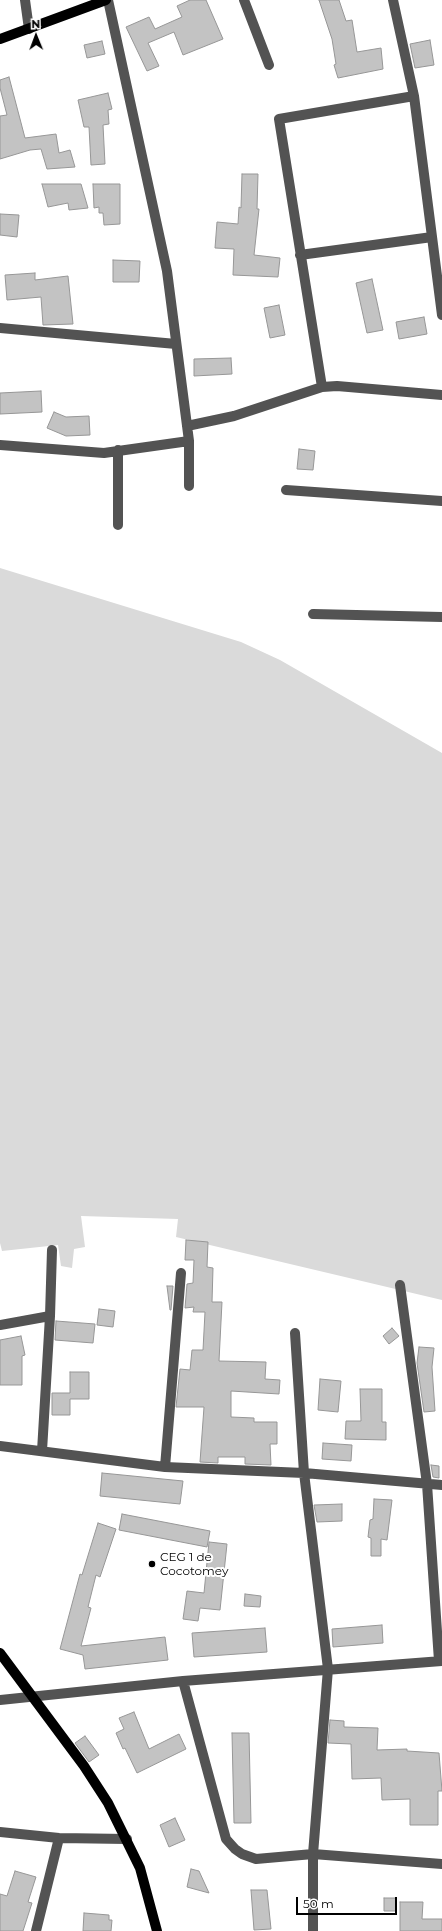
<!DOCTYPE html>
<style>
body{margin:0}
#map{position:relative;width:442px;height:1931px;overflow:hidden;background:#fff;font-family:Montserrat,sans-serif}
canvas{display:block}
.north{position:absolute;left:16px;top:16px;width:40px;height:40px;-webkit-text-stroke:3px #fff;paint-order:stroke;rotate:359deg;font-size:11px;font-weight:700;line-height:16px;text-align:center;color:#000}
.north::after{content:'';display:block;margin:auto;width:14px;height:18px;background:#000;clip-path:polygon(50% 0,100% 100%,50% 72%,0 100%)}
.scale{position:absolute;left:296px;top:1897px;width:101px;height:18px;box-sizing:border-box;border:2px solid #000;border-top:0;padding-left:5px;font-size:12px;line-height:14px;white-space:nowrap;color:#000;-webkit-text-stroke:3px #fff;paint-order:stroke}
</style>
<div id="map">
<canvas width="442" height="1931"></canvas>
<div class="north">N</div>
<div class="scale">50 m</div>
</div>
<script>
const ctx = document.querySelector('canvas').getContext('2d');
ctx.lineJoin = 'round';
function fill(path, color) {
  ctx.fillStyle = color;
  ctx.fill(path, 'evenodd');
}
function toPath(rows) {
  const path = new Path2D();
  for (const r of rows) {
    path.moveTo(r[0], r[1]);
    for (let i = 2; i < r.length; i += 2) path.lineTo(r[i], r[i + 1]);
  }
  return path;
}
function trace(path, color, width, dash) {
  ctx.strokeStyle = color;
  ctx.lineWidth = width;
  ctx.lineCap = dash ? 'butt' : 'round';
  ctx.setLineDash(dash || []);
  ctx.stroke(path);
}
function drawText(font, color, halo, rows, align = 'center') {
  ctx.font = font + ' Montserrat,sans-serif';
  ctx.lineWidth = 4;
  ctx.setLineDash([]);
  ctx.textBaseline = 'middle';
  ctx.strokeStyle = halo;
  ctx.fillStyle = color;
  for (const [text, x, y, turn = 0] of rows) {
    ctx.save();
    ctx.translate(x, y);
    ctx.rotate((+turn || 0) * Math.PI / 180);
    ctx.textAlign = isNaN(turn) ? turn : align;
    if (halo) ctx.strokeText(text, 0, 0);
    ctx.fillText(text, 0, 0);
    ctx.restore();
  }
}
fill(toPath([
 [0,568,241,642,280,660,442,753,442,1300,176,1237,178,1219,81,1216,85,1247,74,1249,72,1268,61,1266,58,1245,2,1251,0,1243]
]), '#dadada');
const building = toPath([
 [190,0,206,0,223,39,183,55,174,32,148,43,159,66,147,71,126,27,149,17,155,29,182,17,177,6,190,0],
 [319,0,339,0,346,21,352,20,357,52,381,48,383,69,338,78,334,65,336,64,332,39,319,0],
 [430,40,434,65,415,68,410,44,430,40],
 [102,41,105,54,87,58,84,45,102,41],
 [9,77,25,138,56,134,59,153,70,150,75,167,47,169,41,149,30,150,0,159,0,116,7,115,0,88,0,80,9,77],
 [108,93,112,109,108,110,109,124,103,125,105,164,91,165,89,127,84,127,78,100,108,93],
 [242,174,258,174,257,209,259,209,254,255,280,258,278,277,233,275,234,249,215,248,217,222,238,224,239,207,241,208,242,174],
 [42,184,81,184,88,208,69,210,68,203,48,207,42,184],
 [93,184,120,184,120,224,104,225,103,213,99,213,99,207,94,208,93,184],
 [0,214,19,215,17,237,0,235,0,214],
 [113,260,140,261,139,282,113,282,113,260],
 [35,273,35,280,68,276,73,324,43,325,41,297,7,300,5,275,35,273],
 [372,279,383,330,367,333,356,283,372,279],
 [279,305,285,335,270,338,264,308,279,305],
 [424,317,427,334,399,339,396,322,424,317],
 [231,358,232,374,194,376,194,359,231,358],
 [41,391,42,412,0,414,0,393,41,391],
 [54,412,66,417,89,416,90,435,66,436,47,428,54,412],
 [299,449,315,451,313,470,297,469,299,449],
 [186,1240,208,1242,207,1267,213,1268,212,1302,222,1302,219,1361,266,1362,265,1379,280,1380,279,1394,231,1391,231,1417,254,1418,254,1422,277,1422,277,1444,270,1444,271,1465,245,1464,245,1457,218,1457,218,1463,200,1462,204,1407,176,1407,180,1369,190,1370,192,1350,203,1350,205,1312,193,1312,194,1307,185,1308,187,1284,193,1283,194,1260,185,1260,186,1240],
 [167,1286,173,1286,171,1310,170,1310,167,1286],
 [99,1309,115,1311,113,1327,97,1325,99,1309],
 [56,1321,95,1324,93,1343,55,1340,56,1321],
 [392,1328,399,1336,389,1344,383,1336,392,1328],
 [21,1336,25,1355,22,1356,22,1385,0,1385,0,1340,21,1336],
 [419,1347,434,1348,432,1367,435,1411,424,1412,417,1363,419,1347],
 [70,1372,89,1372,89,1399,70,1399,70,1415,52,1415,52,1393,70,1393,70,1372],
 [320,1379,341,1381,338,1412,318,1410,320,1379],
 [360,1389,382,1389,382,1422,386,1422,386,1440,345,1439,346,1421,361,1421,360,1389],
 [323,1443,352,1445,351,1461,322,1459,323,1443],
 [431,1465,439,1466,439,1478,433,1477,431,1465],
 [102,1473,183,1481,180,1504,100,1496,102,1473],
 [374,1499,392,1500,387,1540,381,1539,381,1556,371,1556,371,1538,368,1537,370,1520,373,1519,374,1499],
 [342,1504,342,1521,317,1522,314,1505,342,1504],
 [122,1514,210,1531,207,1547,119,1530,122,1514],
 [98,1523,116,1529,100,1577,96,1575,88,1607,91,1608,81,1646,165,1637,168,1660,85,1669,83,1655,60,1649,80,1574,82,1575,98,1523],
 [209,1542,227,1544,220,1610,200,1608,198,1621,183,1619,187,1591,204,1593,209,1542],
 [245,1594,261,1596,260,1607,244,1606,245,1594],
 [382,1625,383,1643,333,1647,332,1629,382,1625],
 [265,1628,267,1652,194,1657,192,1633,265,1628],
 [134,1712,149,1749,179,1734,186,1749,137,1773,125,1748,123,1749,116,1733,124,1729,119,1718,134,1712],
 [330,1720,344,1721,344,1727,378,1728,377,1750,407,1749,407,1751,439,1753,442,1791,438,1791,438,1825,410,1825,410,1799,382,1800,381,1778,352,1779,351,1744,328,1743,330,1720],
 [232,1733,249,1733,251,1823,234,1823,232,1733],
 [85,1736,99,1755,89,1762,75,1743,85,1736],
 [175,1818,185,1840,169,1847,160,1825,175,1818],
 [191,1869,199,1871,209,1893,187,1887,191,1869],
 [15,1871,36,1877,28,1902,32,1903,23,1931,0,1931,0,1894,7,1896,15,1871],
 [251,1890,267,1890,271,1929,254,1930,251,1890],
 [384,1898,396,1898,396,1911,384,1911,384,1898],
 [400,1902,423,1902,422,1919,442,1919,442,1931,400,1931,400,1902],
 [84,1913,109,1915,109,1920,112,1920,111,1931,83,1931,84,1913]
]);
fill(building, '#c3c3c3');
trace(building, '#979797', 1);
trace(toPath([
 [25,0,29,29],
 [108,0,167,271,189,441,189,486],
 [244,0,269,65],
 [393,0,414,96,442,315],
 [300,255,432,237],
 [0,328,176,344],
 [322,387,279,119,414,96],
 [187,426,234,416,322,387,337,386,442,395],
 [0,445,104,453,189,441],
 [286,490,442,501],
 [118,525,118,450],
 [313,614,442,617],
 [400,1285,427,1484,439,1661],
 [0,1325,50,1316],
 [295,1333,304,1473,328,1669,313,1854,313,1931],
 [0,1446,165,1467,304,1473,442,1485],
 [42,1451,50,1316,52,1250],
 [165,1467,181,1273],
 [183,1681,226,1839,235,1849,242,1854,256,1859,313,1854,442,1864],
 [0,1700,183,1681,442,1661],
 [0,1832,59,1838,127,1839],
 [36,1931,59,1838]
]), '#535353', 10);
trace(toPath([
 [0,39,106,0],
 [0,1653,84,1766,108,1803,140,1868,157,1931]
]), '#000', 10);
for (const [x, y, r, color] of [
 [152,1564,4,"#000"]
]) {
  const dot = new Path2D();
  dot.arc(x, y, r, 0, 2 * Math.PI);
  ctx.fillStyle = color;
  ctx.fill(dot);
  trace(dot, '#fff', 1.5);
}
drawText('12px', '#000', '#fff', [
 ["CEG 1 de",160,1557],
 ["Cocotomey",160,1571]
], 'left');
</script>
